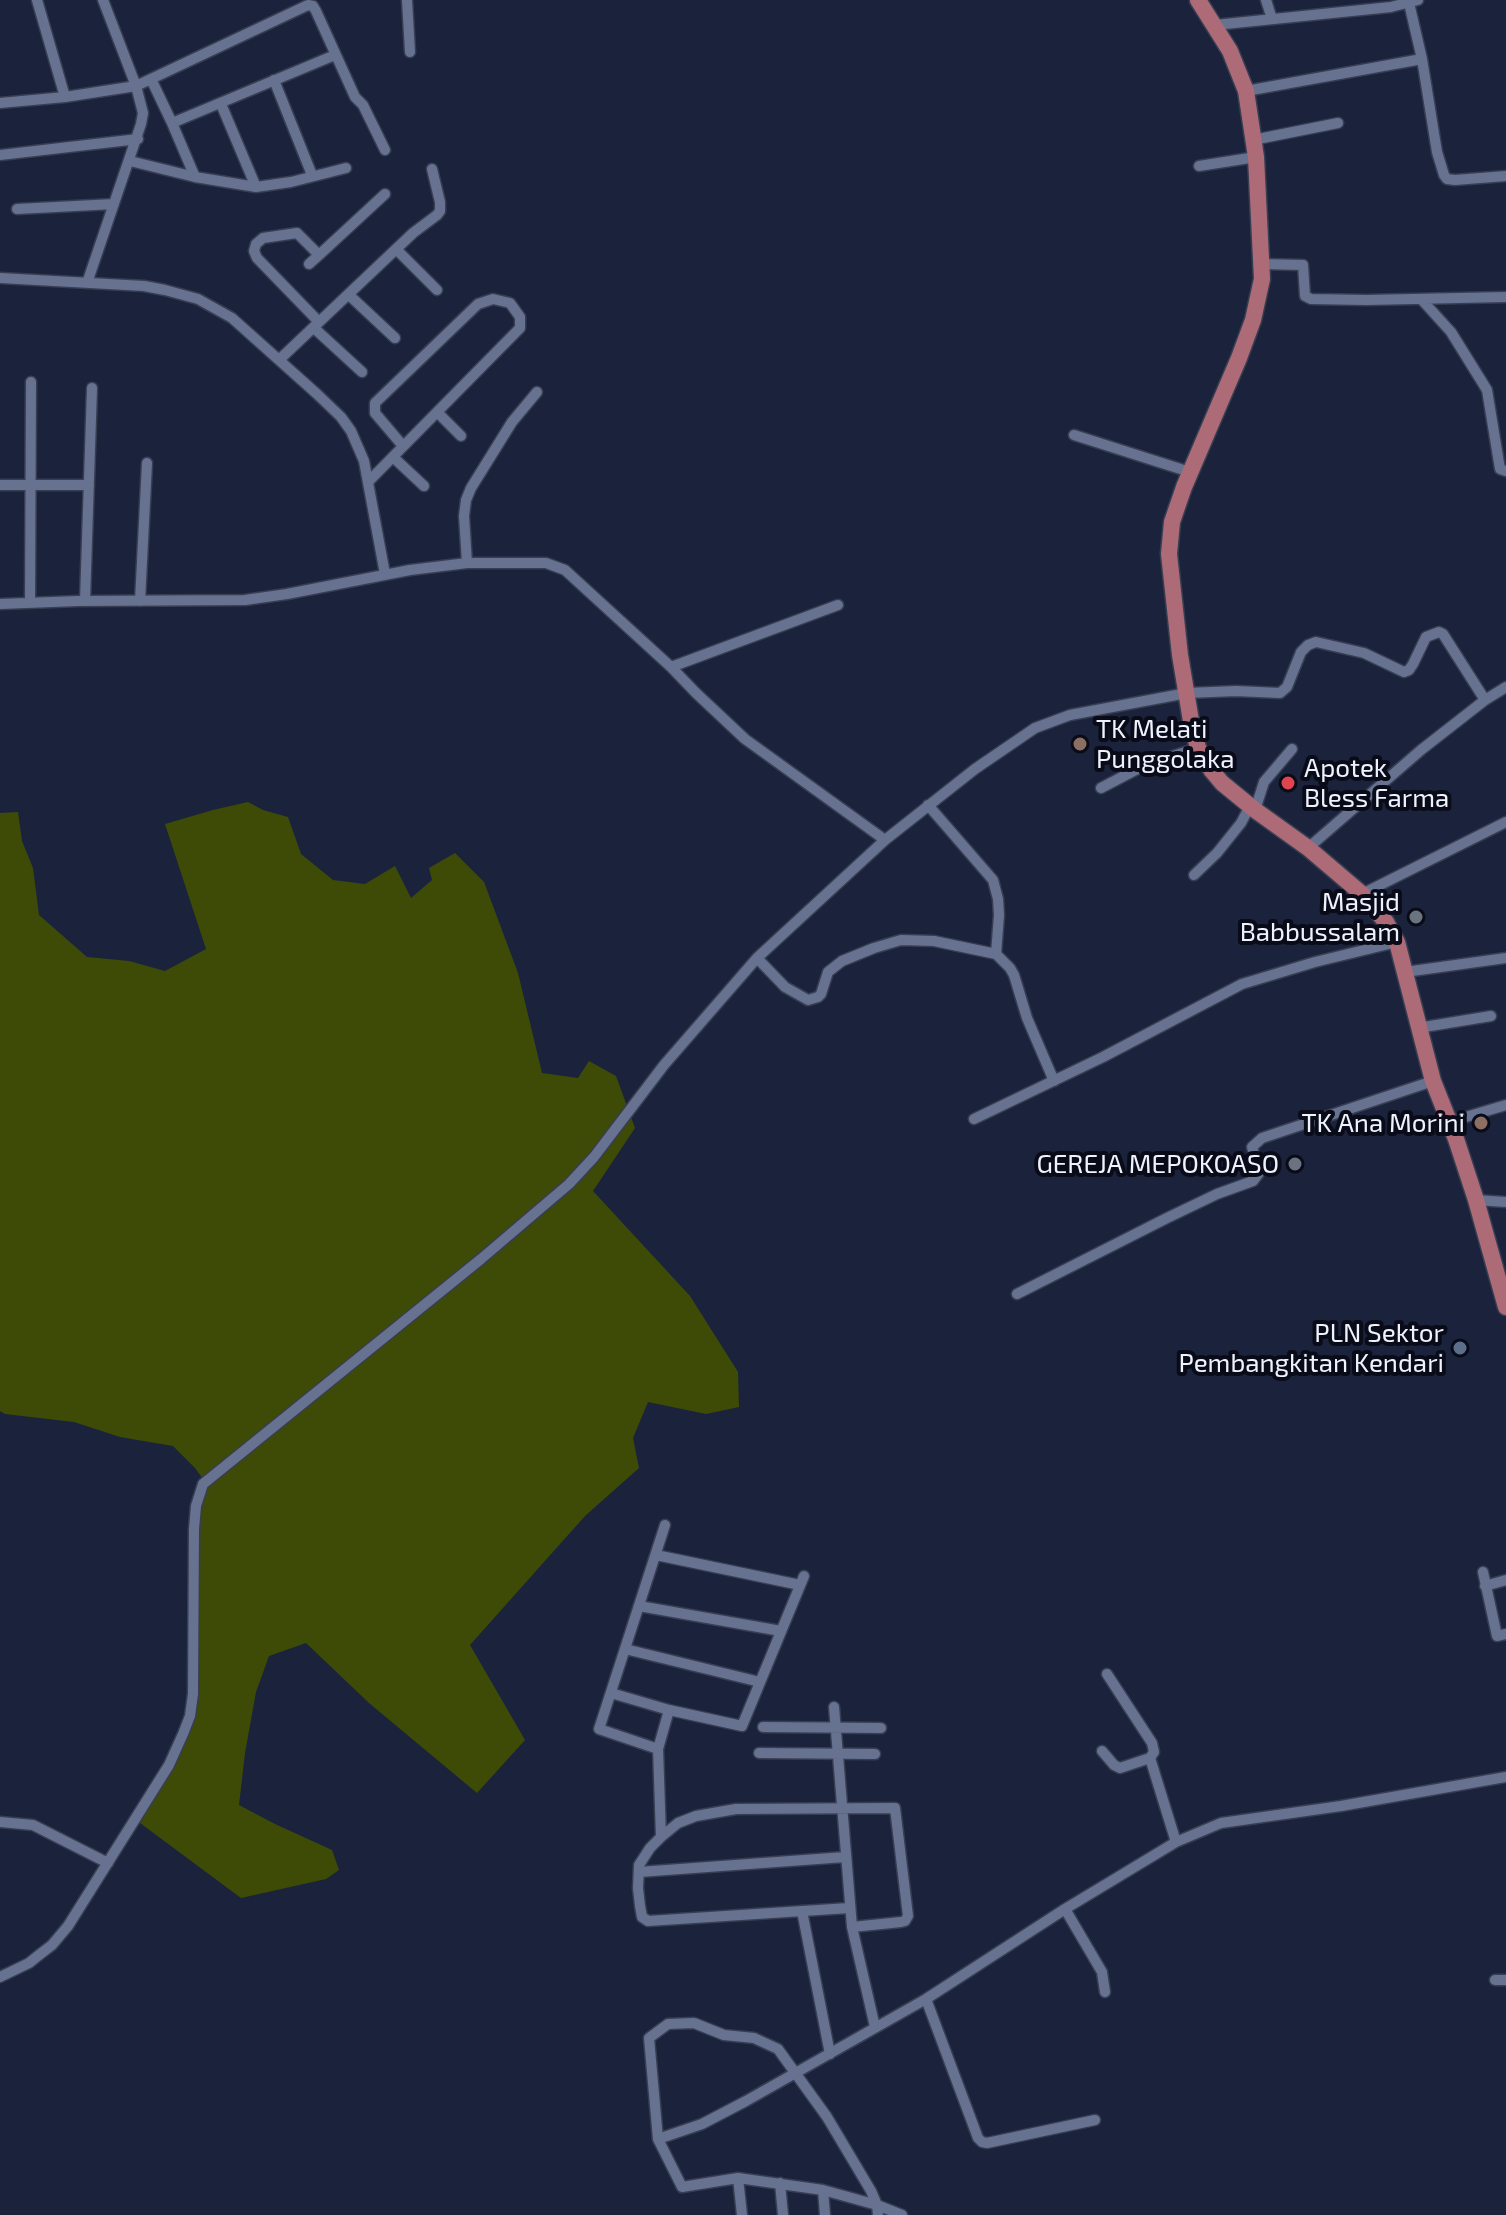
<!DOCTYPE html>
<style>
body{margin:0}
canvas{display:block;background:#1a223c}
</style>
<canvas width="1506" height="2215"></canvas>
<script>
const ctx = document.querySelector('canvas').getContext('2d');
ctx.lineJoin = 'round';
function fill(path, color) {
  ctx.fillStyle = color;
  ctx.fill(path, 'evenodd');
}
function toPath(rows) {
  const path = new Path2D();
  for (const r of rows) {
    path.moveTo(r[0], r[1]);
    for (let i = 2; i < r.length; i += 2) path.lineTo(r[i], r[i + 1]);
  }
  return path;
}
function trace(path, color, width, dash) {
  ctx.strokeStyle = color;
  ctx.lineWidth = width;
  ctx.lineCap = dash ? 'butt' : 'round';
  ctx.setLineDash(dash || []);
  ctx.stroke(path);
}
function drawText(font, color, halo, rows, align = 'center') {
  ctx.font = font + ' "Exo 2",sans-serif';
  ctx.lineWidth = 8;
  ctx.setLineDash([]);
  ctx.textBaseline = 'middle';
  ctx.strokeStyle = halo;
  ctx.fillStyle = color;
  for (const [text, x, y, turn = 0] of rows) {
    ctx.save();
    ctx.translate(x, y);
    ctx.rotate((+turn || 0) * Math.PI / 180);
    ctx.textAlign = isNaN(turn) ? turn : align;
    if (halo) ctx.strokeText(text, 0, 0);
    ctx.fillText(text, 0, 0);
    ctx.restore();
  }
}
fill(toPath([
 [248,802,263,810,288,817,301,854,333,880,365,884,395,866,411,898,432,880,429,868,455,853,484,882,518,973,542,1073,578,1078,589,1061,616,1076,635,1128,593,1191,690,1296,738,1372,739,1407,706,1414,648,1402,633,1438,639,1468,585,1516,470,1645,525,1740,477,1793,369,1703,306,1643,269,1656,256,1692,245,1753,239,1805,275,1824,332,1850,339,1870,326,1879,241,1898,140,1823,173,1766,195,1716,198,1695,199,1529,201,1507,208,1486,195,1468,173,1446,120,1437,74,1422,5,1414,0,1411,0,813,18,812,22,841,33,868,39,915,87,957,129,961,165,971,206,949,165,824,213,810]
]), '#3e4b06');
const minor = toPath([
 [37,0,65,97],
 [407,0,410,52],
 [1266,0,1272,19],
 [1409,3,1422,59,1437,152,1444,175,1447,179,1455,180,1506,176],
 [1215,25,1391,7,1418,0],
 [151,79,172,123],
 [274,80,312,175],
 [1246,91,1422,59],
 [0,103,65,97,136,86,103,0],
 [1253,140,1338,123],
 [0,155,138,139],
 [130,161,195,177,256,187,221,104],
 [1199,166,1256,157],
 [195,177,172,123,335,55],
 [256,187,291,182,346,168],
 [17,209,114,204],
 [397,250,437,290],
 [309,264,319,255],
 [1262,264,1303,265,1305,296,1311,299,1366,300,1506,297],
 [0,278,144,286,165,290,198,299,232,318,317,394,341,417,351,431,364,461,385,574],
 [87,283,141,124,143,113,136,86,308,5,313,6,316,11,355,97,363,105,385,150],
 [349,295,395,338],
 [1422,300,1451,332,1487,390,1500,469,1506,471],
 [319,322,257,258,254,251,256,244,263,238,297,233,319,255,385,194],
 [314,328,362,372],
 [280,359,413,233,437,215,440,211,440,202,432,169],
 [437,412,461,436],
 [1074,435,1190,472],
 [393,457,424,486],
 [368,482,520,328,520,317,510,303,493,299,478,304,375,403,375,413,403,446],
 [0,485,89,485],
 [467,563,464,516,466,500,471,488,512,422,537,392],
 [85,601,92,388],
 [140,601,147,463],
 [30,603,31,382],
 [0,604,78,601,245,600,287,594,410,570,467,563,546,563,565,570,671,667,696,693,745,739,885,840],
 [671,667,838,605],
 [1101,788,1145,765,1198,748],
 [928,805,993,880,998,899,999,915,996,954],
 [1255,810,1264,782,1292,749],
 [1308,848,1421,750,1485,700,1506,687],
 [1194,875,1217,853,1241,823,1250,806],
 [1362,894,1506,822],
 [757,958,785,987,808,1000,818,997,821,994,828,972,842,961,874,948,901,940,934,941,996,954,1010,968,1014,975,1027,1018,1054,1081],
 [1405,972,1506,958],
 [1418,1028,1491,1016],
 [974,1119,1103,1057,1242,984,1315,962,1397,942],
 [1449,1122,1506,1105],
 [1476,1200,1506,1202],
 [1017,1294,1167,1218,1217,1194,1253,1181,1259,1173,1252,1147,1262,1138,1433,1081],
 [656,1555,800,1585],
 [1483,1572,1497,1636,1506,1634],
 [1485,1586,1506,1580],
 [639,1606,781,1631],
 [625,1649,760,1682],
 [1107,1674,1152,1743,1154,1752,1150,1758,1176,1842],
 [611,1693,669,1710],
 [834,1707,852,1927,875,2027],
 [763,1727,881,1728],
 [658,1749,669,1710,742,1726,804,1576],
 [1102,1751,1114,1765,1120,1768,1150,1758],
 [759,1753,875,1754],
 [0,1822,33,1825,108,1863],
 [661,1837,658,1749,599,1729,665,1525],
 [639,1872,845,1857],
 [849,1908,648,1921,642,1917,640,1906,638,1888,639,1865,650,1848,661,1837,678,1823,696,1816,736,1809,895,1808,908,1916,905,1921,901,1922,852,1927],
 [1065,1909,1102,1972,1105,1992],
 [802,1911,830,2054],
 [0,1977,29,1963,39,1955,52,1945,68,1926,169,1765,183,1734,190,1716,193,1694,194,1529,196,1506,203,1484,481,1259,569,1184,594,1157,664,1065,757,958,885,840,975,769,1035,728,1070,715,1187,693,1236,691,1280,693,1287,687,1301,652,1308,645,1316,642,1364,653,1404,672,1409,670,1413,664,1426,637,1439,632,1443,634,1485,700],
 [1495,1980,1506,1980],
 [926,1999,978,2138,982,2142,987,2143,1095,2120],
 [658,2139,702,2124,746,2101,926,1999,1065,1909,1176,1842,1221,1823,1341,1806,1506,1777],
 [738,2178,742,2215],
 [780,2183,783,2215],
 [823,2190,738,2178,682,2187,658,2139,649,2038,668,2024,694,2023,724,2035,754,2038,778,2049,827,2117,871,2191,877,2205,878,2215],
 [825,2215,823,2190,877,2205,902,2215]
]);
const trunk = toPath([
 [1198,0,1230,51,1246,91,1256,157,1262,279,1253,320,1239,358,1184,487,1172,522,1169,554,1180,655,1191,721,1198,748,1212,771,1222,783,1255,810,1308,848,1362,894,1386,922,1397,942,1433,1081,1456,1139,1476,1200,1506,1307]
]);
trace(minor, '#383e52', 13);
trace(trunk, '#383e52', 19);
trace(minor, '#667290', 10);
trace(trunk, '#ac6b76', 16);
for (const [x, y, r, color] of [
 [1080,744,8,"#8d6e63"],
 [1288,783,8,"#e0444e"],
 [1416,917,8,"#6b7280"],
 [1481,1123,8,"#8d6e63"],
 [1295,1164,8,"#6b7280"],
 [1460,1348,8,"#5c6f8a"]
]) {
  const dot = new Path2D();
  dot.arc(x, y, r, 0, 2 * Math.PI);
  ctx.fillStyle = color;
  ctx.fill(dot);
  trace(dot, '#090c18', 3);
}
drawText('26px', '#eef2fd', '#090c18', [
 ["TK Melati",1096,729,"left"],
 ["Punggolaka",1096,759,"left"],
 ["Apotek",1304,768,"left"],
 ["Bless Farma",1304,798,"left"],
 ["Masjid",1400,902],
 ["Babbussalam",1400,932],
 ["TK Ana Morini",1465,1123],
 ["GEREJA MEPOKOASO",1279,1164],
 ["PLN Sektor",1444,1333],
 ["Pembangkitan Kendari",1444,1363]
], 'right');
</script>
